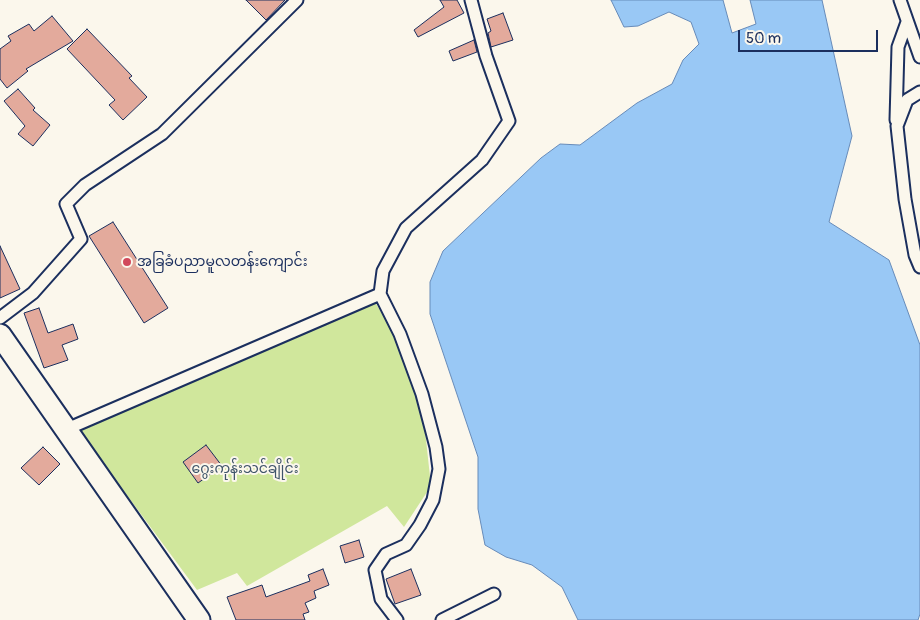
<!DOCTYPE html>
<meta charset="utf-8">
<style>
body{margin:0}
#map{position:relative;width:920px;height:620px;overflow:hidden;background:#fbf7ec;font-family:Pangolin,sans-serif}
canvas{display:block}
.scale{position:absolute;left:738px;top:30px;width:140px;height:22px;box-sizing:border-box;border:2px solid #1b2f5e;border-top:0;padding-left:6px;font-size:15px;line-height:18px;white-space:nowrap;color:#1b2f5e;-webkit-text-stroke:4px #fbf7ec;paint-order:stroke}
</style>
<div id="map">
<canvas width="920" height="620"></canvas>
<div class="scale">50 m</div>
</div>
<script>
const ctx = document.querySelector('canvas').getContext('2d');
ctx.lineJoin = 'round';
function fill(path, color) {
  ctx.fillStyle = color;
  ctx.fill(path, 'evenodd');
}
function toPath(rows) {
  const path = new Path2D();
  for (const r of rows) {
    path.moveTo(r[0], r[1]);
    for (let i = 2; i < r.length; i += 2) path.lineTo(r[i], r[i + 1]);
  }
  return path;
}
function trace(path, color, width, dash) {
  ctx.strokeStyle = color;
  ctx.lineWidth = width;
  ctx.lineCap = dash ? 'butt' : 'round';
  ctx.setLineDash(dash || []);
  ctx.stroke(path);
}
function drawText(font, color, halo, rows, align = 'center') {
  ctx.font = font + ' Pangolin,"Noto Sans Myanmar",sans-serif';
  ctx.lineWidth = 4;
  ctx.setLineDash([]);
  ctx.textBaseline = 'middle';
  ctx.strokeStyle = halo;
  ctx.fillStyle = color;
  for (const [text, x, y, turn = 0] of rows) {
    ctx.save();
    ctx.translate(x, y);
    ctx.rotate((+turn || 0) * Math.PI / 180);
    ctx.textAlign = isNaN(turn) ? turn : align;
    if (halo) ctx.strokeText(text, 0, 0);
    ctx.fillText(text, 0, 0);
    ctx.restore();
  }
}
fill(toPath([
 [375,302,397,339,424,421,431,486,404,527,387,506,247,586,237,573,197,590,78,429]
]), '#d0e79c');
const water = toPath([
 [611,0,723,0,732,33,756,24,750,0,822,0,852,136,829,222,889,260,920,345,920,614,918,620,578,620,562,587,532,565,506,557,485,545,478,509,478,457,430,314,430,282,443,251,541,158,560,144,580,145,637,103,672,84,683,60,699,44,691,22,669,12,638,26,624,27,611,0]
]);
fill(water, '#99c8f5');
trace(water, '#678bb9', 1);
const building = toPath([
 [246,0,285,0,266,20,246,0],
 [440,0,457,0,464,13,418,37,414,30,444,7,440,0],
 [503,13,513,40,491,47,488,33,491,31,487,19,503,13],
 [52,16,73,41,26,69,28,71,7,88,0,79,0,49,11,41,8,36,29,24,34,31,52,16],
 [87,29,132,76,129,78,147,97,123,120,109,105,115,100,67,49,87,29],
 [474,40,477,52,453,61,449,51,474,40],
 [18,89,35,108,33,110,50,125,33,146,18,134,25,126,4,101,18,89],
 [113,222,168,308,144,323,89,236,113,222],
 [0,246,20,289,0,298,0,246],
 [39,308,48,333,73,324,78,339,62,345,68,360,44,368,24,313,39,308],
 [206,445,222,466,198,483,183,462,206,445],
 [43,447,60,464,39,485,21,468,43,447],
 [359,540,364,557,345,563,340,546,359,540],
 [323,569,329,585,314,591,316,598,305,603,309,612,303,614,305,620,236,620,227,597,262,585,266,597,310,581,308,575,323,569],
 [411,569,421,595,395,604,386,579,411,569]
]);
fill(building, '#e3aa9c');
trace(building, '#1b2f5e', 1);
const lane = toPath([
 [900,0,920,57],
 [920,92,907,100,897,126,905,199,915,255,920,267],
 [896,120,898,47,907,22],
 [0,318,33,293,81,239,66,204,85,185,162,134,297,0],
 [67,429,380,294],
 [397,620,381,599,375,570,386,554,406,545,420,525,433,500,439,469,436,447,422,394,400,334,380,294,383,271,406,228,482,160,509,121,486,56,471,0],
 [442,620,494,594]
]);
const street = toPath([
 [0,335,199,620]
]);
trace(lane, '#1b2f5e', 15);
trace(street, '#1b2f5e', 25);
trace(lane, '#fbf7ec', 11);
trace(street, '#fbf7ec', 21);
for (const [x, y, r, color] of [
 [127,262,5,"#d1495b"]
]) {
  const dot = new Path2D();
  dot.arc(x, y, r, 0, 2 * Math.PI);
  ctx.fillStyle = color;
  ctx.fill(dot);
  trace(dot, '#fbf7ec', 2);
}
drawText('14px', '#1b2f5e', '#fbf7ec', [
 ["အခြခံပညာမူလတန်းကျောင်း",137,262]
], 'left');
drawText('14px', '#3f546a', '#fbf7ec', [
 ["ဂွေးကုန်းသင်ချိုင်း",245,469]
]);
</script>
